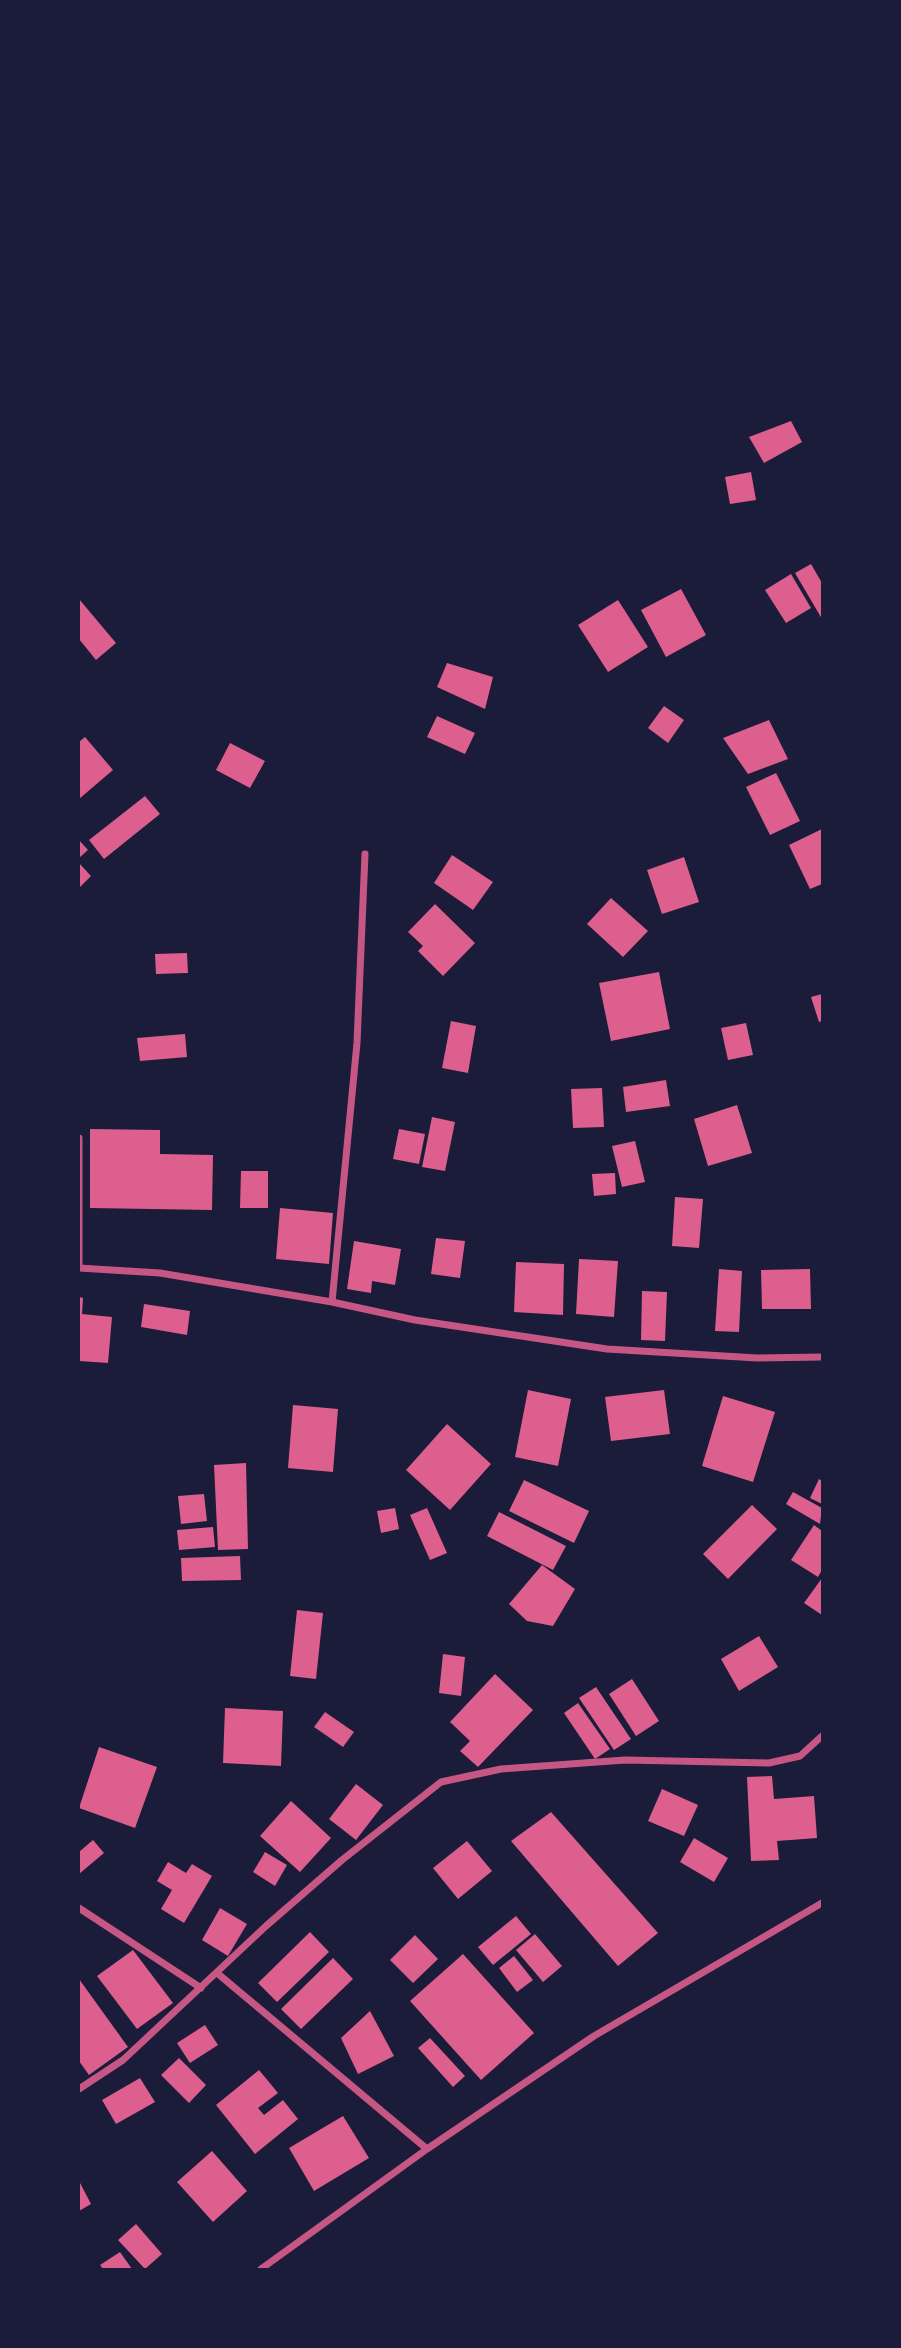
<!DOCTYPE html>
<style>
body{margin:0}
#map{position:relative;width:901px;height:2348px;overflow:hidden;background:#1b1b3a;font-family:Inter,sans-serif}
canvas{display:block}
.frame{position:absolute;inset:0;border:80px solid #1b1b3a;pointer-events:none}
</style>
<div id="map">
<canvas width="901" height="2348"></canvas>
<div class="frame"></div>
</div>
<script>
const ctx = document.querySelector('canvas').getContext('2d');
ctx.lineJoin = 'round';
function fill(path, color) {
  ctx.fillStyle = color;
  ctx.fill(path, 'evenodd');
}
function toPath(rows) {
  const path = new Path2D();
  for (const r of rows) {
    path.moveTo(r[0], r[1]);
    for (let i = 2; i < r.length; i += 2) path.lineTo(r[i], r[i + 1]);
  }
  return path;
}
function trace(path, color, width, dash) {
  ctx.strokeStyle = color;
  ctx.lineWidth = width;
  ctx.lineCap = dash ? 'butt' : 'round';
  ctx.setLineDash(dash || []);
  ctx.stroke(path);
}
fill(toPath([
 [791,421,802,442,764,463,749,437],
 [751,472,756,500,730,504,725,477],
 [811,564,822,583,822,619,795,573],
 [791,574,811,608,786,623,765,590],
 [681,589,706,635,666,657,641,610],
 [79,599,116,643,96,660,79,639],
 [618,600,648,647,608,672,578,625],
 [447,663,493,677,485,709,437,687],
 [664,706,684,720,668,743,648,728],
 [437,716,475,733,465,754,427,737],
 [769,720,788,759,748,774,723,738],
 [85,737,113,770,79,799,79,742],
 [230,743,265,761,250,788,216,770],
 [776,773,800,821,770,835,746,787],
 [145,796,160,814,104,859,89,840],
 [822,829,822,884,810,889,789,845],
 [79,840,88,850,79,858],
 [452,855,493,882,473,910,434,883],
 [684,857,699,902,662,914,647,870],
 [79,863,91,876,79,888],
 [611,898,648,931,623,957,587,924],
 [435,904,475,943,443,976,418,951,423,946,408,932],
 [187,953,188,973,156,974,155,954],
 [659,972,670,1029,611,1041,599,983],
 [822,994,822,1021,819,1022,811,997],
 [451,1021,476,1026,468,1073,442,1068],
 [746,1023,753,1055,728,1060,721,1028],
 [185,1034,187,1057,140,1061,137,1038],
 [666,1080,670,1106,626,1112,623,1087],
 [602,1088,604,1127,573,1128,571,1089],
 [737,1105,752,1153,708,1166,694,1119],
 [432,1117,455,1122,445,1171,422,1167],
 [90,1129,160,1130,160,1154,213,1155,212,1210,90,1208],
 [399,1129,425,1134,419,1164,393,1159],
 [635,1141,645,1182,622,1187,612,1146],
 [241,1171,268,1171,268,1208,240,1208],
 [615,1173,616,1194,594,1196,592,1174],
 [675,1197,703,1199,699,1248,672,1246],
 [280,1208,333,1213,329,1264,276,1259],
 [436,1238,465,1241,460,1278,431,1274],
 [354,1241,401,1249,395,1285,372,1281,371,1293,347,1289],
 [579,1259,618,1261,614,1317,576,1314],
 [516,1262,564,1264,563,1315,514,1312],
 [719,1269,742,1271,739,1332,715,1331],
 [810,1269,811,1309,762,1309,761,1270],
 [642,1291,667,1292,665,1341,641,1340],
 [79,1297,83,1298,82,1314,112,1317,108,1363,79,1361],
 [144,1304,190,1311,187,1335,141,1327],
 [528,1390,571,1399,558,1466,515,1457],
 [664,1390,670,1434,611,1441,605,1397],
 [723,1396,775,1412,753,1482,702,1466],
 [293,1405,338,1409,333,1472,288,1468],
 [447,1424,491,1464,450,1510,406,1470],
 [246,1463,248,1549,218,1550,214,1465],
 [819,1479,822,1481,822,1504,810,1498],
 [524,1480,589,1511,574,1543,509,1511],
 [793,1492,822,1508,820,1524,786,1504],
 [204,1494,207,1521,181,1524,178,1496],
 [752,1505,777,1529,728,1579,703,1554],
 [395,1508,399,1529,381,1533,377,1511],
 [427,1508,447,1553,430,1560,410,1515],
 [499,1512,566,1546,553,1570,487,1536],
 [814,1525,822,1531,822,1570,818,1577,791,1560],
 [213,1527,215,1547,179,1550,177,1530],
 [240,1556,241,1580,182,1581,181,1558],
 [542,1565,575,1589,553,1626,527,1621,509,1604],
 [822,1578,822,1615,804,1603],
 [297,1610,323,1613,316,1679,290,1676],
 [759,1636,778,1667,739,1691,721,1659],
 [443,1654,465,1657,461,1696,439,1693],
 [495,1674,533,1710,478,1767,460,1751,470,1741,450,1722],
 [632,1679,659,1721,636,1736,609,1694],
 [596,1687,631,1739,614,1750,579,1698],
 [578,1703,610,1749,595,1759,564,1713],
 [225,1708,283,1711,281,1766,223,1763],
 [325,1712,354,1732,343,1747,314,1727],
 [99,1747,157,1767,135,1828,79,1808],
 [772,1776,774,1799,814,1796,817,1838,777,1841,779,1860,751,1861,747,1777],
 [356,1784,383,1805,356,1840,329,1819],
 [662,1789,698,1805,684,1836,648,1821],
 [291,1801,331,1838,300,1872,260,1836],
 [551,1812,658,1933,618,1966,511,1841],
 [694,1838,728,1858,714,1882,680,1862],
 [93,1840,104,1853,79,1874,79,1852],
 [467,1841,492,1871,458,1899,433,1868],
 [265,1852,287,1865,275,1886,253,1872],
 [168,1862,186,1873,192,1864,212,1876,184,1923,161,1909,172,1890,157,1881],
 [220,1908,247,1924,228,1956,202,1940],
 [516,1916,531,1934,493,1965,478,1947],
 [310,1932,329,1952,277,2002,258,1983],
 [535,1934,562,1966,543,1982,516,1950],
 [415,1935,438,1959,413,1983,390,1960],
 [133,1950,173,2003,137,2029,97,1976],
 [463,1954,534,2033,481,2080,410,2001],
 [514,1956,533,1980,517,1992,499,1968],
 [333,1958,353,1979,301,2029,281,2009],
 [79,1979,128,2047,89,2075,79,2061],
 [370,2011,394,2056,358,2074,341,2038],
 [205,2025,218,2045,190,2063,177,2043],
 [430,2038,465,2076,453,2087,418,2048],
 [179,2058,206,2085,189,2103,161,2075],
 [259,2070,278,2093,258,2108,264,2115,283,2100,298,2119,255,2154,216,2105],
 [140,2078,155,2102,116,2124,102,2100],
 [343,2116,369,2158,314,2191,289,2148],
 [212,2151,247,2191,213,2222,177,2182],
 [79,2181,91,2204,79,2211],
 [136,2224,162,2254,145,2269,118,2240],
 [120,2252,132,2269,103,2269,100,2265]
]), '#dd5f8e');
trace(toPath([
 [79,1138,79,1268],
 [79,1268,160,1273,332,1302,415,1320,607,1349,757,1358,822,1357],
 [332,1302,357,1043,365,854],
 [79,1908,201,1988],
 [217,1973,427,2149],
 [79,2089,123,2060,266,1926,342,1860,441,1782,501,1769,625,1760,769,1763,800,1756,822,1736],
 [261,2269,427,2149,594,2036,822,1903]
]), '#c65784', 7);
</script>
